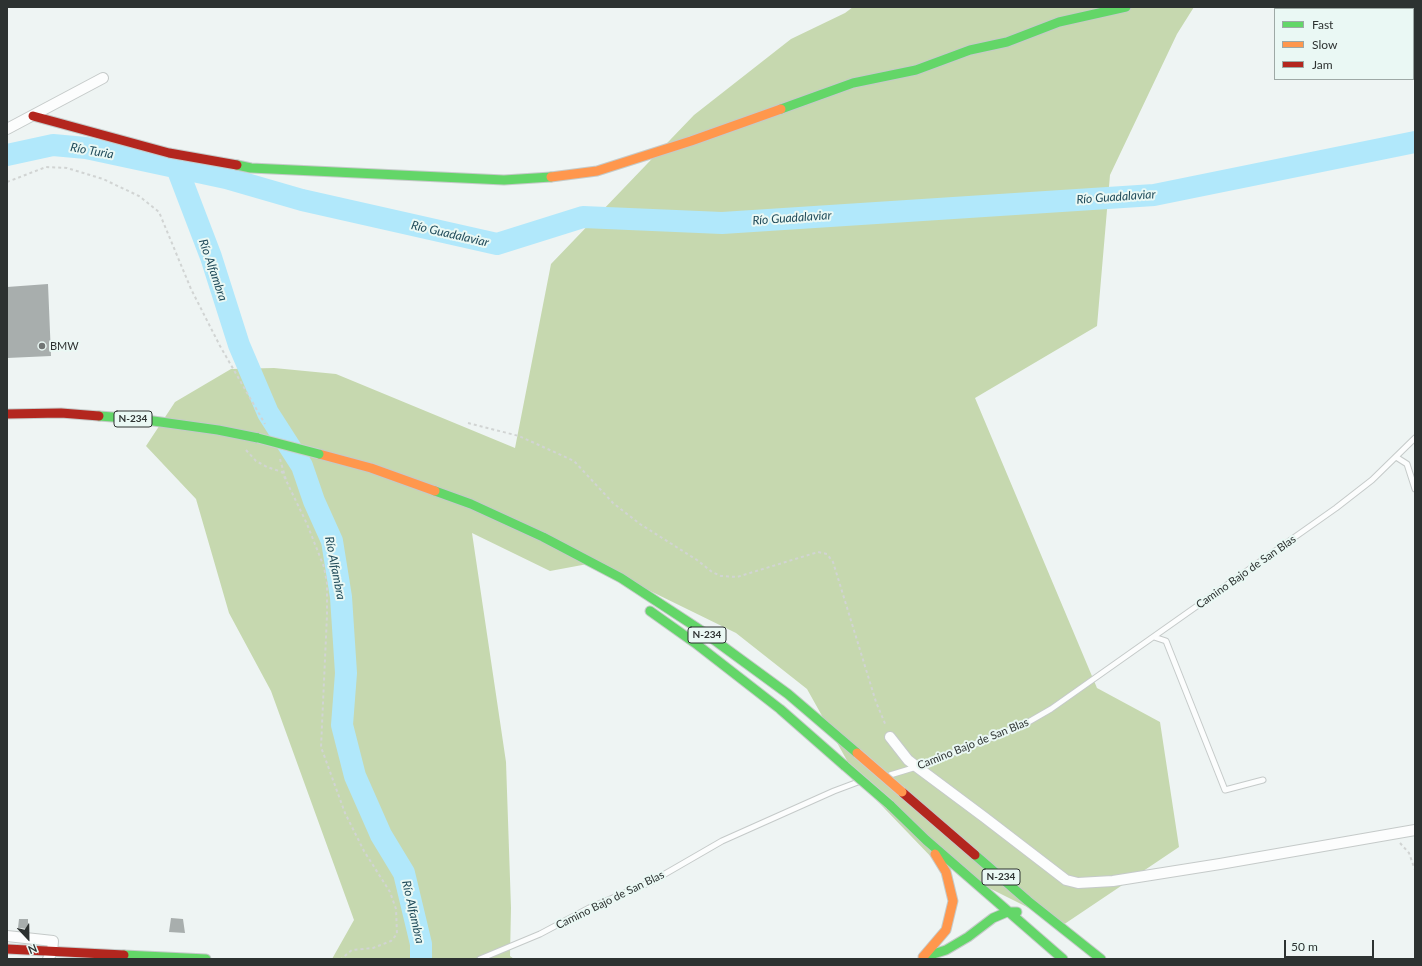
<!DOCTYPE html>
<meta charset="utf-8">
<style>
body{margin:0}
#map{position:relative;width:1422px;height:966px;overflow:hidden;background:#eef4f3;font-family:Lato,sans-serif}
canvas{display:block}
.frame{position:absolute;inset:0;border:8px solid #2d3231;pointer-events:none}
.legend{position:absolute;left:1274px;top:8px;width:140px;height:72px;box-sizing:border-box;background:#eaf8f4;border:1px solid #9ea9a6;margin:0;padding:5px 7px;list-style:none;font-size:12px;color:#2d3231}
.legend li{display:flex;align-items:center;gap:8px;height:20px}
.legend b{width:20px;border:1px solid #9ea9a6}
.north{position:absolute;left:8px;top:918px;width:40px;height:40px;-webkit-text-stroke:3px #eaf8f4;paint-order:stroke;rotate:158deg;font-size:11px;font-weight:700;line-height:16px;text-align:center;color:#2d3231}
.north::after{content:'';display:block;margin:auto;width:14px;height:18px;background:#2d3231;clip-path:polygon(50% 0,100% 100%,50% 72%,0 100%)}
.scale{position:absolute;left:1284px;top:940px;width:90px;height:18px;box-sizing:border-box;border:2px solid #2d3231;border-top:0;padding-left:5px;font-size:12px;line-height:14px;white-space:nowrap;color:#2d3231;-webkit-text-stroke:3px #eaf8f4;paint-order:stroke}
</style>
<div id="map">
<canvas width="1422" height="966"></canvas>
<div class="frame"></div>
<ul class="legend">
<li><b style="height:5px;background:#63d668"></b>Fast</li>
<li><b style="height:5px;background:#ff974d"></b>Slow</li>
<li><b style="height:5px;background:#b3261e"></b>Jam</li>
</ul>
<div class="north">N</div>
<div class="scale">50 m</div>
</div>
<script>
const ctx = document.querySelector('canvas').getContext('2d');
ctx.lineJoin = 'round';
function fill(path, color) {
  ctx.fillStyle = color;
  ctx.fill(path, 'evenodd');
}
function toPath(rows) {
  const path = new Path2D();
  for (const r of rows) {
    path.moveTo(r[0], r[1]);
    for (let i = 2; i < r.length; i += 2) path.lineTo(r[i], r[i + 1]);
  }
  return path;
}
function trace(path, color, width, dash) {
  ctx.strokeStyle = color;
  ctx.lineWidth = width;
  ctx.lineCap = dash ? 'butt' : 'round';
  ctx.setLineDash(dash || []);
  ctx.stroke(path);
}
function drawText(font, color, halo, rows, align = 'center') {
  ctx.font = font + ' Lato,sans-serif';
  ctx.lineWidth = 4;
  ctx.setLineDash([]);
  ctx.textBaseline = 'middle';
  ctx.strokeStyle = halo;
  ctx.fillStyle = color;
  for (const [text, x, y, turn = 0] of rows) {
    ctx.save();
    ctx.translate(x, y);
    ctx.rotate((+turn || 0) * Math.PI / 180);
    ctx.textAlign = isNaN(turn) ? turn : align;
    if (halo) ctx.strokeText(text, 0, 0);
    ctx.fillText(text, 0, 0);
    ctx.restore();
  }
}
fill(toPath([
 [853,7,1194,7,1177,34,1110,175,1097,326,975,398,1097,688,1160,722,1179,847,1063,925,935,861,859,782,807,689,736,633,593,563,550,571,472,533,506,762,511,908,510,956,514,959,332,959,354,920,271,691,229,613,196,499,146,446,175,402,231,369,274,368,336,374,515,448,551,264,694,115,791,39,845,13]
]), '#c6d8af');
trace(toPath([
 [7,155,53,145,86,148,226,178,302,200,497,244,583,217,722,223,1154,195,1415,142],
 [177,168,211,257,239,345,268,413,302,466,314,501,332,541,341,597,346,673,342,725,355,776,381,835,404,873,421,944,421,959]
]), '#b1e8fb', 22);
fill(toPath([
 [48,284,51,356,7,358,7,287],
 [171,918,183,919,185,933,169,932],
 [19,919,28,919,28,929,18,928]
]), '#a8aead');
const lane = toPath([
 [1396,457,1407,464,1415,489],
 [1154,637,1166,641,1225,790,1263,780],
 [890,775,923,765,1025,724,1051,709,1336,508,1372,480,1415,438],
 [480,959,540,934,589,908,651,882,722,841,834,791,858,782]
]);
const street = toPath([
 [7,129,103,78],
 [890,737,908,760,917,767,984,817,1066,880,1078,883,1113,881,1220,864,1415,830],
 [7,936,53,941,52,952,48,959]
]);
const fast = toPath([
 [781,109,853,83,916,70,970,50,1007,42,1059,22,1126,7],
 [237,165,251,168,504,180,551,177],
 [99,416,139,419,218,430,258,438],
 [435,491,471,504,543,537,621,578,702,631,788,694,857,753],
 [650,611,695,643,780,709,845,766],
 [890,805,926,840,1063,959],
 [975,855,1028,901,1101,959],
 [124,955,206,959],
 [924,957,946,950,968,937,993,918,1007,912,1017,912]
]);
const slow = toPath([
 [551,177,597,171,691,141,781,109],
 [319,454,371,468,435,491],
 [923,957,946,930,953,901,946,872,935,854]
]);
const jam = toPath([
 [33,116,169,153,237,165],
 [7,414,61,413,99,416],
 [902,792,975,855],
 [7,949,124,955]
]);
trace(lane, '#c5cac9', 7);
trace(street, '#c5cac9', 12);
trace(fast, '#c5cac9', 11);
trace(slow, '#c5cac9', 11);
trace(jam, '#c5cac9', 11);
trace(toPath([
 [7,182,46,167,67,168,103,179,139,196,159,212,191,289,220,346,265,424],
 [468,423,519,436,574,461,613,503,640,524,697,560,712,572,721,576,737,577,818,552,827,554,833,562,876,702,886,726],
 [246,450,256,461,267,467,282,472,307,524,324,567,327,583,327,615,321,747,345,813,364,851,390,892,396,909,397,934,391,941,373,948,352,950,341,959],
 [280,459,286,480],
 [1400,843,1409,853,1415,870]
]), '#d1d4d3', 2, [3, 3]);
trace(lane, '#fcfdfd', 5);
trace(street, '#fcfdfd', 10);
trace(fast, '#63d668', 9);
trace(slow, '#ff974d', 9);
trace(jam, '#b3261e', 9);
const fastBridge = toPath([
 [258,438,319,454],
 [845,766,890,805]
]);
const slowBridge = toPath([
 [857,753,902,792]
]);
trace(fastBridge, '#cbcece', 11, []);
trace(slowBridge, '#cbcece', 11, []);
trace(fastBridge, '#63d668', 9);
trace(slowBridge, '#ff974d', 9);
for (const [x, y, r, color] of [
 [42,346,4,"#717675"]
]) {
  const dot = new Path2D();
  dot.arc(x, y, r, 0, 2 * Math.PI);
  ctx.fillStyle = color;
  ctx.fill(dot);
  trace(dot, '#eaf8f4', 1.5);
}
for (const [x, y, w] of [
 [133,419,38],
 [707,635,38],
 [1001,877,38]
]) {
  const box = new Path2D();
  box.roundRect(x - w / 2, y - 8, w, 16, 3);
  ctx.fillStyle = '#eaf8f4';
  ctx.fill(box);
  trace(box, '#2d3231', 1);
}
drawText('bold 10px', '#2d3231', null, [
 ["N-234",133,419],
 ["N-234",707,635],
 ["N-234",1001,877]
]);
drawText('11px', '#2d3231', '#eaf8f4', [
 ["BMW",50,346]
], 'left');
drawText('11px', '#2d3231', '#eaf8f4', [
 ["Camino Bajo de San Blas",1246,572,-35],
 ["Camino Bajo de San Blas",973,744,-22],
 ["Camino Bajo de San Blas",610,900,-26]
]);
drawText('italic 12px', '#204b5a', '#eaf8f4', [
 ["Río Turia",92,151,10],
 ["Río Guadalaviar",1116,197,-4],
 ["Río Guadalaviar",792,218,-4],
 ["Río Guadalaviar",450,234,13],
 ["Río Alfambra",213,270,71],
 ["Río Alfambra",335,568,79],
 ["Río Alfambra",413,912,77]
]);
</script>
